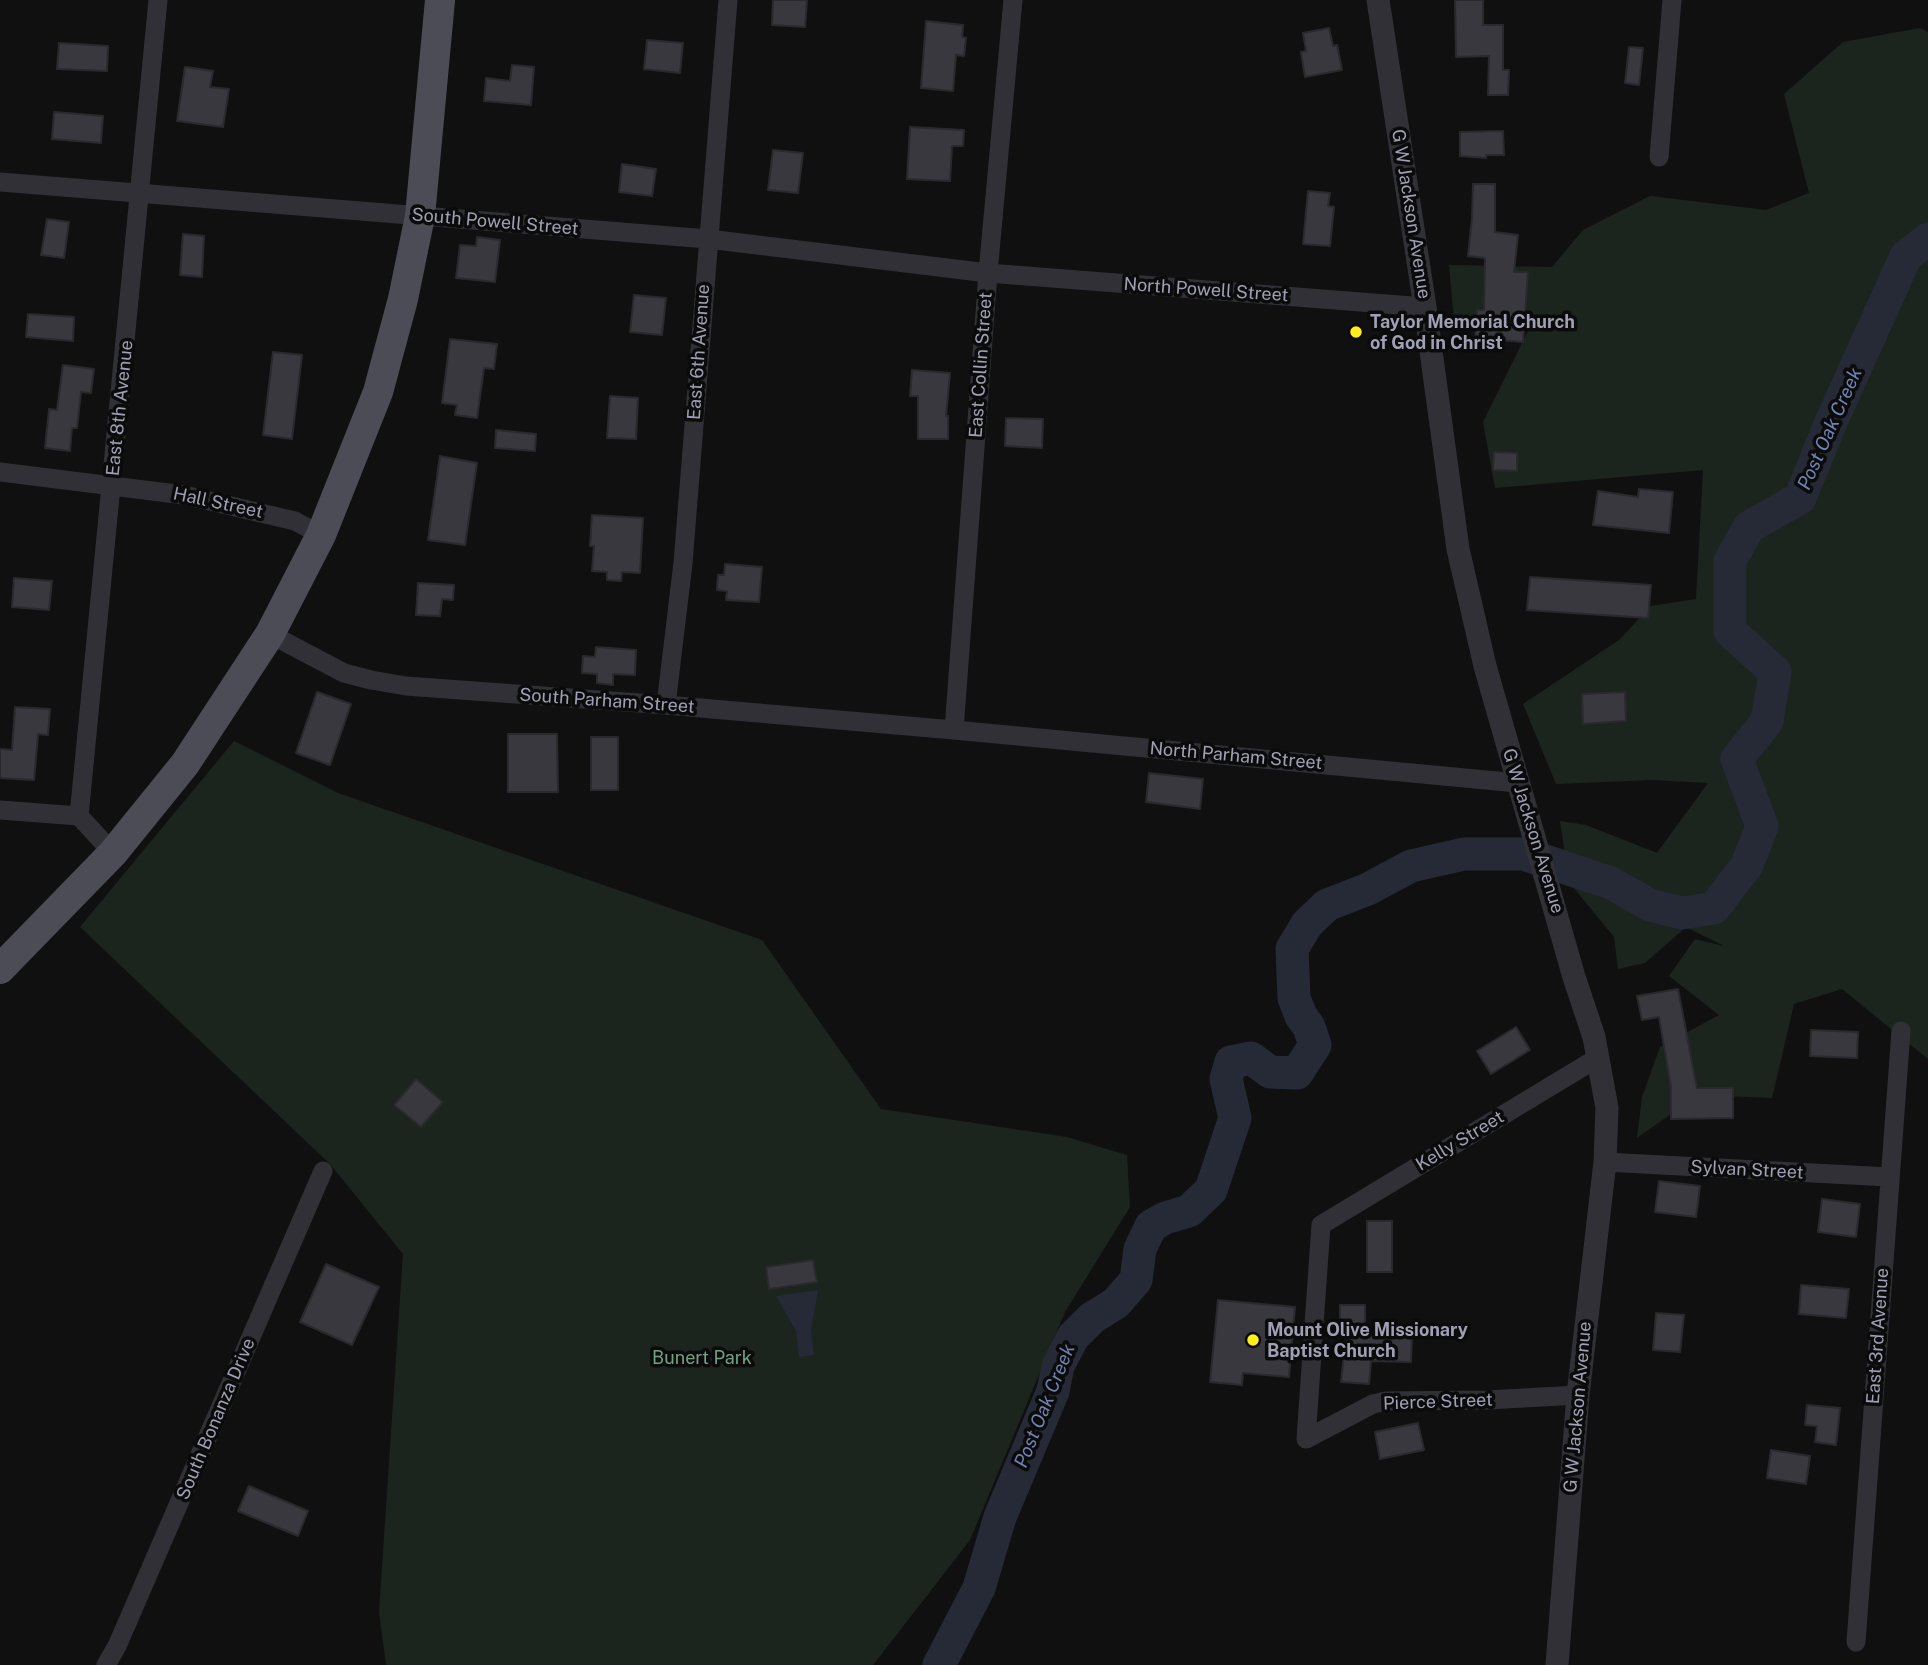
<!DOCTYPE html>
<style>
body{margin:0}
canvas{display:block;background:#101011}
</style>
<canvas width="1928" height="1665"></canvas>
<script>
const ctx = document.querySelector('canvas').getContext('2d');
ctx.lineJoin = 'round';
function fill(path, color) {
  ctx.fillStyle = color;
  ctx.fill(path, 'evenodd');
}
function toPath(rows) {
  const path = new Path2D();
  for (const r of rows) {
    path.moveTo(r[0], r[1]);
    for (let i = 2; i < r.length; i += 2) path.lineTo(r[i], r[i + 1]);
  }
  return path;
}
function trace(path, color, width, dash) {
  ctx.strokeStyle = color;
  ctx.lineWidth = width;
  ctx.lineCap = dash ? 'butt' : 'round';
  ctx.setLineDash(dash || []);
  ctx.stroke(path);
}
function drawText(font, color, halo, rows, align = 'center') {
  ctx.font = font + ' "Public Sans",sans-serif';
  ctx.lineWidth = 7;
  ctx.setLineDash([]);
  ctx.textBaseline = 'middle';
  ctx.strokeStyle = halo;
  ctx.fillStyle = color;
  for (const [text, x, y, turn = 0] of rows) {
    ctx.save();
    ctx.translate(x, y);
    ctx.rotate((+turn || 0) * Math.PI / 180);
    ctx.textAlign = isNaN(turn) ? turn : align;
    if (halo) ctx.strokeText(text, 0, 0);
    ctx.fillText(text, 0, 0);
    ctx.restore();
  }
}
fill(toPath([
 [1920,28,1928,32,1928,1059,1842,989,1794,1004,1772,1098,1698,1095,1637,1138,1642,1097,1660,1047,1719,1015,1669,976,1695,939,1724,946,1686,927,1645,963,1618,969,1614,937,1569,882,1560,821,1586,825,1657,853,1708,783,1652,780,1556,784,1523,704,1619,640,1651,606,1696,599,1703,470,1495,488,1483,422,1530,327,1454,321,1449,265,1552,267,1583,230,1650,196,1766,210,1809,193,1784,94,1843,42],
 [234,741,338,793,762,940,881,1109,1067,1137,1127,1155,1130,1207,1065,1312,970,1540,873,1665,386,1665,379,1612,403,1254,330,1164,80,927]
]), '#1c241e');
fill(toPath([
 [818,1290,811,1330,814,1355,799,1357,796,1331,776,1296]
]), '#252a36');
trace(toPath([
 [939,1665,979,1588,1000,1517,1053,1391,1058,1366,1073,1337,1092,1318,1116,1303,1136,1280,1140,1249,1151,1226,1165,1218,1189,1211,1211,1190,1235,1118,1226,1079,1231,1062,1251,1058,1270,1072,1297,1073,1315,1045,1309,1027,1301,1016,1294,998,1292,949,1307,924,1327,905,1368,889,1411,866,1464,854,1524,854,1611,883,1650,905,1682,913,1714,908,1747,865,1762,826,1737,759,1767,721,1775,672,1730,631,1730,561,1749,527,1800,498,1831,422,1906,256,1928,239]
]), '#252a36', 33);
const building = toPath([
 [773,0,807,0,805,27,772,25,773,0],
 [1455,0,1483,0,1483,25,1503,25,1503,70,1509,70,1508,95,1488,95,1489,56,1456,57,1455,0],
 [926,21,963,25,962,37,966,38,964,56,956,55,953,91,921,88,926,21],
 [1329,28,1333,46,1337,45,1342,70,1305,77,1301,52,1306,51,1303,33,1329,28],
 [647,40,683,43,680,73,644,69,647,40],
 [59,43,108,46,107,71,57,69,59,43],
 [1629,47,1643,48,1639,85,1625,83,1629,47],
 [512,65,534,67,531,105,484,101,486,78,510,81,512,65],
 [185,67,213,71,210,87,229,89,223,127,177,121,185,67],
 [54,112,103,116,101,143,52,139,54,112],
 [910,127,964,130,963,146,952,146,950,181,907,179,910,127],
 [1503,131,1504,155,1486,155,1486,158,1460,156,1460,132,1503,131],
 [773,150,803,153,798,193,768,190,773,150],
 [622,164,656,169,652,196,619,192,622,164],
 [1473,184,1495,184,1495,232,1518,235,1514,272,1528,272,1523,342,1475,338,1477,310,1484,310,1485,258,1468,256,1472,218,1473,184],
 [1308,191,1330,193,1328,206,1334,207,1330,246,1303,244,1308,191],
 [47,219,69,222,64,258,41,255,47,219],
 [183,234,204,236,202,277,180,275,183,234],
 [477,237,500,240,495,282,456,278,460,245,476,246,477,237],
 [634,295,666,298,662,335,630,332,634,295],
 [28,314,74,317,73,341,26,337,28,314],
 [450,339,497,344,494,369,484,368,477,418,455,415,457,405,442,403,450,339],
 [273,352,302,355,292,439,263,435,273,352],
 [63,365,94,369,91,393,81,392,77,428,72,428,70,451,45,448,49,409,57,410,63,365],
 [912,370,950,373,946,416,948,416,948,439,918,439,918,396,910,396,912,370],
 [610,396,638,398,636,439,607,438,610,396],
 [1006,418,1043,419,1042,448,1005,446,1006,418],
 [496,430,536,434,535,451,495,448,496,430],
 [1494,452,1517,453,1517,471,1493,470,1494,452],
 [440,456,477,463,465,545,428,540,440,456],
 [1639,489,1673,492,1669,533,1593,525,1598,491,1638,497,1639,489],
 [592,515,643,518,640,573,622,572,621,581,607,580,607,572,592,571,594,546,590,546,592,515],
 [725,564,762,567,759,602,726,600,727,591,717,590,718,575,724,575,725,564],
 [1530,577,1651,585,1648,618,1527,610,1530,577],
 [14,578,52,581,49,610,12,607,14,578],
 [418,583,454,585,453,600,442,599,440,616,416,615,418,583],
 [596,647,636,650,635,675,613,674,613,685,597,683,597,674,582,673,583,656,595,657,596,647],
 [317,692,351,704,330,765,296,753,317,692],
 [1625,692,1626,721,1583,724,1582,694,1625,692],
 [15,707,50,709,48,735,38,734,34,780,0,778,0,749,12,750,15,707],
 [508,734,557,734,558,792,508,792,508,734],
 [591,737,618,737,618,790,591,790,591,737],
 [1149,773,1203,779,1200,809,1146,802,1149,773],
 [1678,989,1697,1088,1733,1088,1733,1118,1671,1119,1671,1088,1659,1017,1642,1020,1637,996,1678,989],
 [1516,1027,1530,1050,1491,1074,1477,1051,1516,1027],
 [1811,1030,1858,1032,1857,1058,1810,1056,1811,1030],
 [416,1079,443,1102,421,1127,394,1105,416,1079],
 [1659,1181,1700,1186,1696,1217,1655,1212,1659,1181],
 [1822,1199,1860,1204,1856,1237,1818,1232,1822,1199],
 [1367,1221,1392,1221,1392,1272,1367,1272,1367,1221],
 [813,1260,817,1282,769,1289,766,1267,813,1260],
 [326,1264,379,1287,352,1345,300,1322,326,1264],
 [1801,1285,1849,1289,1846,1318,1799,1314,1801,1285],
 [1218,1300,1295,1307,1289,1377,1243,1373,1242,1385,1210,1382,1218,1300],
 [1340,1305,1365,1305,1365,1332,1412,1334,1411,1362,1371,1361,1369,1384,1341,1382,1346,1337,1340,1337,1340,1305],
 [1656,1313,1684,1315,1680,1352,1653,1350,1656,1313],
 [1807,1405,1840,1408,1836,1445,1815,1442,1817,1426,1805,1425,1807,1405],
 [1418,1423,1424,1450,1380,1459,1375,1432,1418,1423],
 [1771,1450,1810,1456,1806,1484,1767,1478,1771,1450],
 [249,1486,308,1511,298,1536,238,1511,249,1486]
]);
fill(building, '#39383e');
trace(building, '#2a292d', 2);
trace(toPath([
 [1659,157,1672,0],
 [0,182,708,239,988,273,1425,307],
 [0,472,184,495,295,521,321,535],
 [270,634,344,673,371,680,406,686,666,705,954,730,1518,783],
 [666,705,683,563,728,0],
 [954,730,988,273,1013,0],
 [0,810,79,816,113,853],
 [79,816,158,0],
 [1605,1162,1889,1177],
 [1306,1439,1321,1225,1599,1057],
 [1306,1439,1373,1404,1386,1401,1487,1400,1578,1395],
 [1856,1642,1901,1031],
 [106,1665,117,1646,323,1171]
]), '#313037', 19);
trace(toPath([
 [1378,0,1425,307,1458,549,1485,666,1574,977,1594,1037,1607,1108,1605,1162,1578,1395,1557,1665]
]), '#313037', 23);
trace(toPath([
 [0,969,113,853,185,764,270,634,321,535,378,392,403,299,420,216,440,0]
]), '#4c4c56', 30);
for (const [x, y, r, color] of [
 [1356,332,7,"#ffee1a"],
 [1253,1340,7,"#ffee1a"]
]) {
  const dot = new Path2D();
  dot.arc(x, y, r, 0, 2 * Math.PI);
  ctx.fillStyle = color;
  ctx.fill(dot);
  trace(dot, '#0b0b0c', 2.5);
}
drawText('18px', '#9fa0b4', '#0b0b0c', [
 ["G W Jackson Avenue",1411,214,81],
 ["South Powell Street",495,222,5],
 ["North Powell Street",1206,290,4],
 ["East 6th Avenue",699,352,-86],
 ["East Collin Street",981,365,-86],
 ["East 8th Avenue",120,408,-84],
 ["Hall Street",218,503,12],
 ["South Parham Street",607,701,4],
 ["North Parham Street",1236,756,5],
 ["G W Jackson Avenue",1533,831,73],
 ["Kelly Street",1460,1141,-31],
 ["Sylvan Street",1747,1170,3],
 ["East 3rd Avenue",1878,1336,-86],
 ["Pierce Street",1438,1402,-2],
 ["G W Jackson Avenue",1578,1407,-85],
 ["South Bonanza Drive",216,1419,-67]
]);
drawText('bold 18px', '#9fa0b4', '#0b0b0c', [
 ["Taylor Memorial Church",1370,322],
 ["of God in Christ",1370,343],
 ["Mount Olive Missionary",1267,1330],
 ["Baptist Church",1267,1351]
], 'left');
drawText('18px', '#74a182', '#0b0b0c', [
 ["Bunert Park",702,1358]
]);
drawText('italic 19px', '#7283b3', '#0b0b0c', [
 ["Post Oak Creek",1830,429,-66],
 ["Post Oak Creek",1045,1406,-68]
]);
</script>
